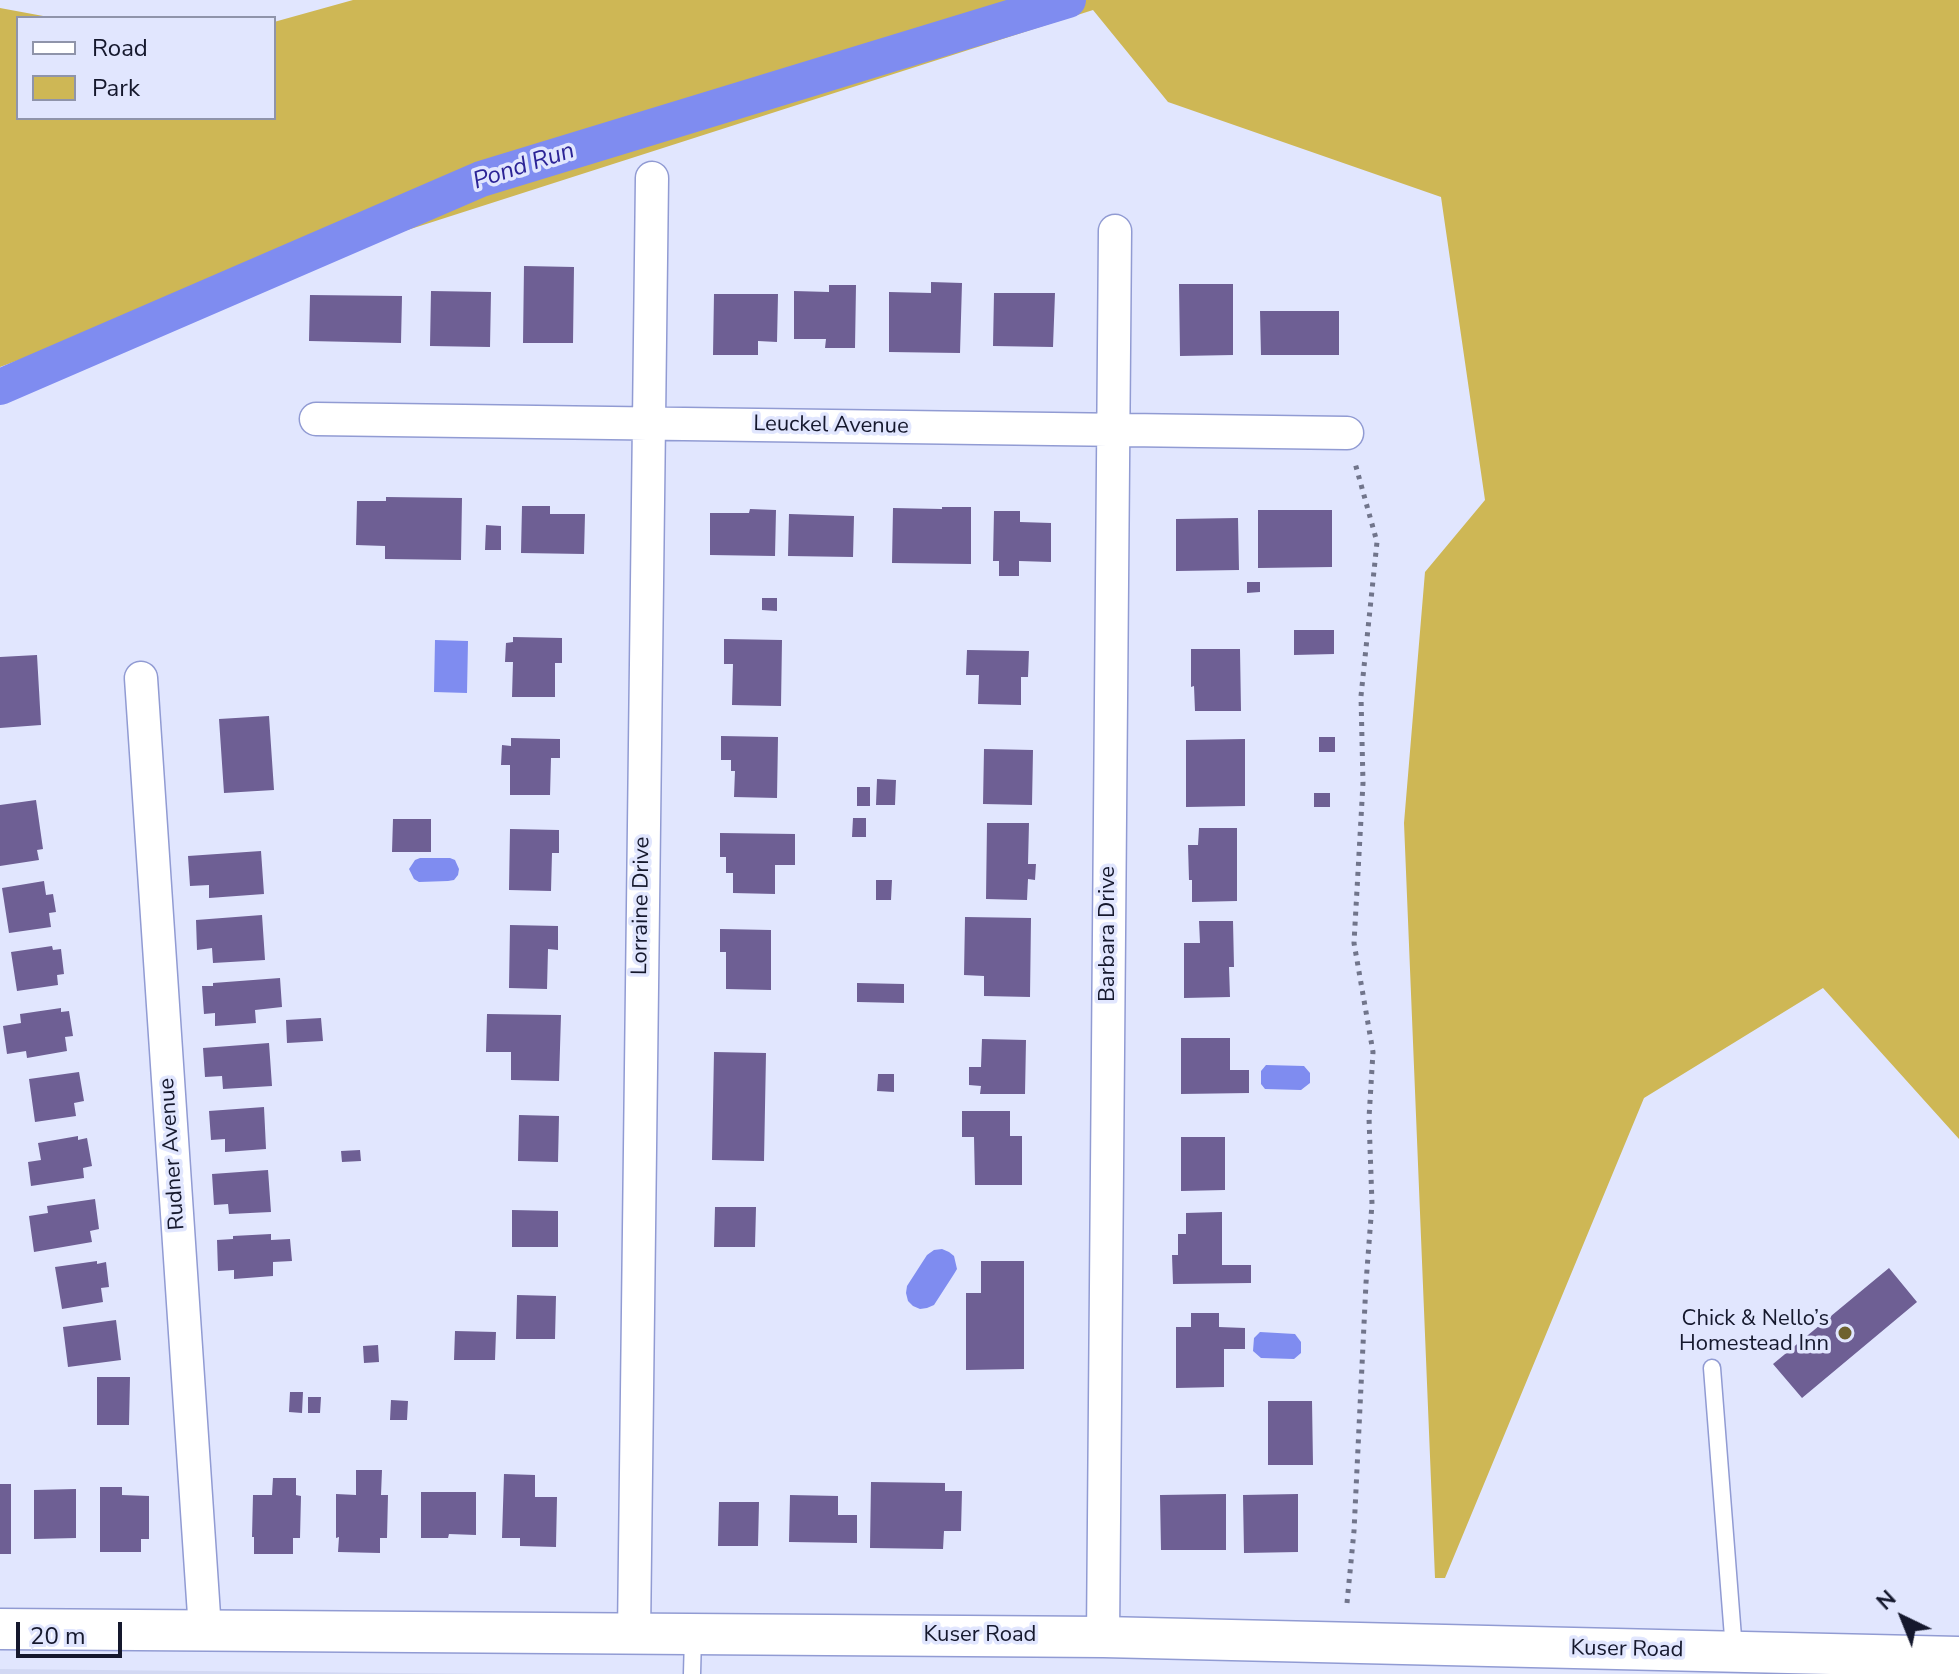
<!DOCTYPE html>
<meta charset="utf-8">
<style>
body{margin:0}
#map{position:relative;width:1959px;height:1674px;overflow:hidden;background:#e1e6fe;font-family:"Nunito Sans",sans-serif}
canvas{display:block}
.legend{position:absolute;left:16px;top:16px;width:260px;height:104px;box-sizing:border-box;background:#e1e6fe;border:2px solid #8f94aa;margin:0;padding:10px 14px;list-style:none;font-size:24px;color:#15182d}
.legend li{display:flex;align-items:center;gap:16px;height:40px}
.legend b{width:40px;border:2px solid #8f94aa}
.north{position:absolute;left:1863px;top:1578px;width:80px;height:80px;-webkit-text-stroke:6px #e1e6fe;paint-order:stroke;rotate:317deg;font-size:22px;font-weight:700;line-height:32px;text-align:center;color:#15182d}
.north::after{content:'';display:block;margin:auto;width:28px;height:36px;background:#15182d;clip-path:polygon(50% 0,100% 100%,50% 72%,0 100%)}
.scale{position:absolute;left:16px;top:1622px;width:106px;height:36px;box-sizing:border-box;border:4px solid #15182d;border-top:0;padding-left:10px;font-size:24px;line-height:28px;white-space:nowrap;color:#15182d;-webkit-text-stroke:6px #e1e6fe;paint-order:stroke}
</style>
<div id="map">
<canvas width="1959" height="1674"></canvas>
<ul class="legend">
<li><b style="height:10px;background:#fff"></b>Road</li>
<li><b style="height:22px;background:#ceb755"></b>Park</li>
</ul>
<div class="north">N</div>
<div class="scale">20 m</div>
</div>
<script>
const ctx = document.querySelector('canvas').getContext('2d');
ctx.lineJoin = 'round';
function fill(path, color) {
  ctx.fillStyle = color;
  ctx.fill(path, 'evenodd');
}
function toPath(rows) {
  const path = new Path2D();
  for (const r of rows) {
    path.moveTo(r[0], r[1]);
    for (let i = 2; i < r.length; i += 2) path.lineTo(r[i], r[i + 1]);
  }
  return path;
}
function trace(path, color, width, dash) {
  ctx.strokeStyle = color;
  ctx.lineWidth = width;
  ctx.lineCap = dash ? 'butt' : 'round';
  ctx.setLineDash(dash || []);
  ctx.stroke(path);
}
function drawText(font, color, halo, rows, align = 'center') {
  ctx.font = font + ' "Nunito Sans",sans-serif';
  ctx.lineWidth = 7;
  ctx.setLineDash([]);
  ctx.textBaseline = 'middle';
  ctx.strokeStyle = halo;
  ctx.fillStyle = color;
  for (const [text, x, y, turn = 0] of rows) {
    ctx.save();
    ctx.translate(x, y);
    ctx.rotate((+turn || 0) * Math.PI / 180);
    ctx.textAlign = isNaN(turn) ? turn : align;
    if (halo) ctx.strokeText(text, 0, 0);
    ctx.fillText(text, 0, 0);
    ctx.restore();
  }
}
fill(toPath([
 [0,1669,497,1674,0,1674]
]), '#d2d8f3');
fill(toPath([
 [353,0,1959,0,1959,1139,1823,988,1644,1098,1445,1578,1435,1578,1404,823,1425,572,1485,500,1441,197,1168,102,1093,10,127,320,0,367,0,8,54,18,18,18,18,118,274,118,274,22]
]), '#ceb755');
fill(toPath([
 [435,640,468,641,467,693,434,692],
 [420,858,450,858,455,860,459,869,458,875,454,880,448,881,419,882,414,879,409,869,415,860],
 [1266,1065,1304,1066,1310,1073,1310,1083,1301,1090,1265,1089,1261,1084,1261,1071],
 [942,1249,949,1252,954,1256,957,1269,954,1274,934,1305,927,1308,920,1309,913,1306,908,1301,906,1293,907,1286,927,1255,934,1250],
 [1260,1332,1295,1334,1301,1342,1301,1353,1294,1359,1261,1358,1253,1351,1254,1338]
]), '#7f8cf0');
trace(toPath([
 [0,387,481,179,1068,0]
]), '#7f8cf0', 36);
fill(toPath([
 [524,266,574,267,573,343,523,343],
 [931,282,962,283,960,353,889,352,889,292,931,293],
 [1179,284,1233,284,1233,355,1180,356],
 [829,285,856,285,855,348,825,348,826,339,794,339,794,291,829,292],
 [431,291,491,292,490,347,430,346],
 [994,293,1055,293,1053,347,993,346],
 [714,294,778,294,777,342,758,341,758,355,713,355],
 [310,295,402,296,401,343,309,341],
 [1260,311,1339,311,1339,355,1261,355],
 [386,497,462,498,461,560,385,559,385,546,356,545,357,501,386,501],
 [522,506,550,506,550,514,585,514,584,554,521,553],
 [942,507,971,507,971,564,892,563,893,508,942,509],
 [750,509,776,510,775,556,710,555,710,513,749,513],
 [1258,510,1332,510,1332,567,1258,568],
 [994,511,1020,511,1020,522,1051,523,1051,562,1019,561,1019,576,999,576,999,561,993,561],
 [789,514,854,516,853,557,788,556],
 [1238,518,1239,570,1176,571,1176,519],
 [486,525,501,526,501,550,485,550],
 [1247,582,1260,582,1260,592,1247,593],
 [762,598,777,598,777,611,762,610],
 [1294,630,1334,630,1334,654,1294,655],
 [513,637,562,638,562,663,555,663,555,697,512,697,513,662,505,662,506,643,513,642],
 [724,639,782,640,781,706,732,705,733,664,724,664],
 [1191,649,1240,649,1241,711,1195,711,1194,686,1191,687],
 [967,650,1029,651,1028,677,1021,677,1021,705,978,704,979,675,966,675],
 [37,655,41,725,0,728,0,657],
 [269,716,274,790,224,793,219,719],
 [721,736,778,737,777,798,734,797,735,771,731,771,731,760,721,760],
 [1319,737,1335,737,1335,752,1319,752],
 [511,738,560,739,560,758,551,758,550,795,510,795,510,765,501,765,502,745,511,746],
 [1245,739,1245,806,1186,807,1186,740],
 [984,749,1033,750,1032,805,983,804],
 [877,779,896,780,895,805,876,805],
 [857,787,870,787,870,806,857,806],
 [1314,793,1330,793,1330,807,1314,807],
 [36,800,43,849,37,850,39,860,0,866,0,805],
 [853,818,866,818,866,837,852,837],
 [393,819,431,819,431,852,392,852],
 [987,823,1029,823,1028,864,1036,864,1035,880,1028,879,1027,900,986,899],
 [1199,828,1237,828,1237,901,1192,902,1192,880,1189,880,1188,845,1198,845],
 [510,829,559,830,559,853,552,853,551,891,509,890],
 [720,833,795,834,795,865,775,865,775,894,733,893,733,873,726,873,726,857,720,857],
 [261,851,264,894,209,898,209,885,190,886,188,856],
 [876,880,892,880,891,900,876,900],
 [44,881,46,895,53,894,56,912,49,913,51,927,9,933,2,888],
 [262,915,265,960,213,963,212,948,197,950,196,920],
 [965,917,1031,918,1030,997,984,996,984,976,964,975],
 [1199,921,1233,921,1234,967,1229,967,1230,997,1184,998,1184,943,1200,943],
 [510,925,558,926,558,950,548,949,547,989,509,988],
 [720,929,771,930,771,990,726,989,726,952,720,952],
 [52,946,53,950,61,949,64,974,57,975,58,985,17,991,11,952],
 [280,978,282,1007,255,1010,256,1023,215,1026,215,1013,204,1014,202,986,213,986,213,983],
 [857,983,904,984,904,1003,857,1002],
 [61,1008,61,1012,69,1011,73,1036,65,1037,67,1051,27,1058,26,1051,7,1054,3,1026,21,1023,20,1014],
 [487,1014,561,1015,559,1081,511,1080,511,1052,486,1052],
 [321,1018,323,1041,287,1043,286,1020],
 [1181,1038,1230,1038,1230,1070,1249,1070,1249,1093,1181,1094],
 [982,1039,1026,1040,1025,1094,980,1094,981,1086,969,1085,969,1067,981,1067],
 [269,1043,272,1086,223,1089,222,1076,205,1077,203,1048],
 [714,1052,766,1053,764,1161,712,1160],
 [79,1072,84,1101,74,1103,76,1116,35,1122,29,1079],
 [878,1074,894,1074,894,1092,877,1091],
 [264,1107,266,1149,225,1152,225,1139,211,1140,209,1111],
 [962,1111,1010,1111,1010,1136,1022,1136,1022,1185,975,1185,974,1137,962,1137],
 [519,1115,559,1116,558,1162,518,1161],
 [78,1136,78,1140,87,1138,92,1166,83,1168,84,1178,31,1186,28,1162,41,1160,38,1143],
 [1181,1137,1225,1137,1225,1190,1181,1191],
 [360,1150,361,1161,342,1162,341,1151],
 [268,1170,271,1212,229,1214,228,1204,214,1205,212,1174],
 [95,1199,99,1229,90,1231,92,1242,34,1252,29,1216,48,1213,47,1206],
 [715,1207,756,1207,755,1247,714,1247],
 [512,1210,558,1211,558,1247,512,1247],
 [1222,1212,1222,1265,1251,1265,1251,1283,1173,1284,1172,1255,1178,1255,1178,1234,1186,1234,1186,1213],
 [271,1234,271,1240,290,1239,292,1261,273,1262,273,1276,234,1279,234,1270,218,1271,217,1240,233,1239,233,1236],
 [97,1261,97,1264,106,1262,109,1287,101,1288,103,1302,62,1309,55,1267],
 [981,1261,1024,1261,1024,1369,966,1370,966,1293,981,1293],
 [1889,1268,1917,1302,1802,1398,1773,1364],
 [517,1295,556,1296,555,1339,516,1339],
 [1191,1313,1219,1313,1219,1327,1245,1328,1245,1349,1224,1349,1224,1387,1176,1388,1176,1327,1191,1327],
 [116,1320,121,1360,68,1367,63,1327],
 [455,1331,496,1332,495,1360,454,1360],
 [378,1345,379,1362,364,1363,363,1346],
 [97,1377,130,1377,129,1425,97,1425],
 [290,1392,303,1392,302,1413,289,1412],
 [308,1397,321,1397,320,1413,308,1413],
 [391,1400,408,1401,407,1420,390,1420],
 [1268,1401,1312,1401,1313,1465,1268,1465],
 [356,1470,382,1470,381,1495,388,1495,387,1538,380,1538,380,1553,338,1552,339,1537,336,1538,336,1494,356,1495],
 [504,1474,535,1475,535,1497,557,1497,556,1547,520,1546,520,1538,502,1538],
 [273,1478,296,1478,296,1495,301,1496,300,1538,293,1538,293,1554,254,1554,254,1537,252,1537,253,1495,272,1495],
 [871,1482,945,1483,945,1491,962,1491,961,1531,944,1531,943,1549,870,1548],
 [0,1484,11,1484,11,1554,0,1554],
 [100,1487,122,1487,122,1495,149,1496,149,1539,141,1539,141,1552,100,1552],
 [76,1489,76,1538,34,1539,34,1490],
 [421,1492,476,1492,476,1535,449,1534,448,1538,421,1538],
 [1226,1494,1226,1550,1161,1550,1160,1495],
 [1298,1494,1298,1552,1244,1553,1243,1495],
 [790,1495,838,1496,838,1515,857,1515,857,1543,789,1542],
 [719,1502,759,1502,758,1546,718,1546]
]), '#6e5f94');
const service = toPath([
 [1712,1368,1734,1650],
 [692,1674,693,1636]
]);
const minor = toPath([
 [316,419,1347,433],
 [141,678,205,1630],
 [634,1634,652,178],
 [1103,1637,1115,231]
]);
const tertiary = toPath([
 [0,1629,1103,1637,1959,1657]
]);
trace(service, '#919bd3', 19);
trace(minor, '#919bd3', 35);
trace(tertiary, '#919bd3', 43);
trace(toPath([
 [1347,1603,1354,1531,1366,1283,1372,1204,1369,1118,1373,1052,1354,943,1363,783,1361,696,1377,542,1355,463]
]), '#71758b', 5, [4, 6]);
trace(service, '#fff', 16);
trace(minor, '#fff', 32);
trace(tertiary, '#fff', 40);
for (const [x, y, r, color] of [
 [1845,1333,8,"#6e622f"]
]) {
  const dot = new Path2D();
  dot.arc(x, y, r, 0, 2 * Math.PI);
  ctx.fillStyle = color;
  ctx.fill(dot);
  trace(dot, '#e1e6fe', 3);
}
drawText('22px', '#15182d', '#e1e6fe', [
 ["Leuckel Avenue",831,426,1],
 ["Lorraine Drive",642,906,-89],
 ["Barbara Drive",1109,934,-90],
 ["Rudner Avenue",173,1154,-94],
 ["Kuser Road",980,1636],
 ["Kuser Road",1627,1650,1]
]);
drawText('22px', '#15182d', '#e1e6fe', [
 ["Chick & Nello’s",1829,1320],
 ["Homestead Inn",1829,1345]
], 'right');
drawText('italic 24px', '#2b2396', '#e1e6fe', [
 ["Pond Run",524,167,-18]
]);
</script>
